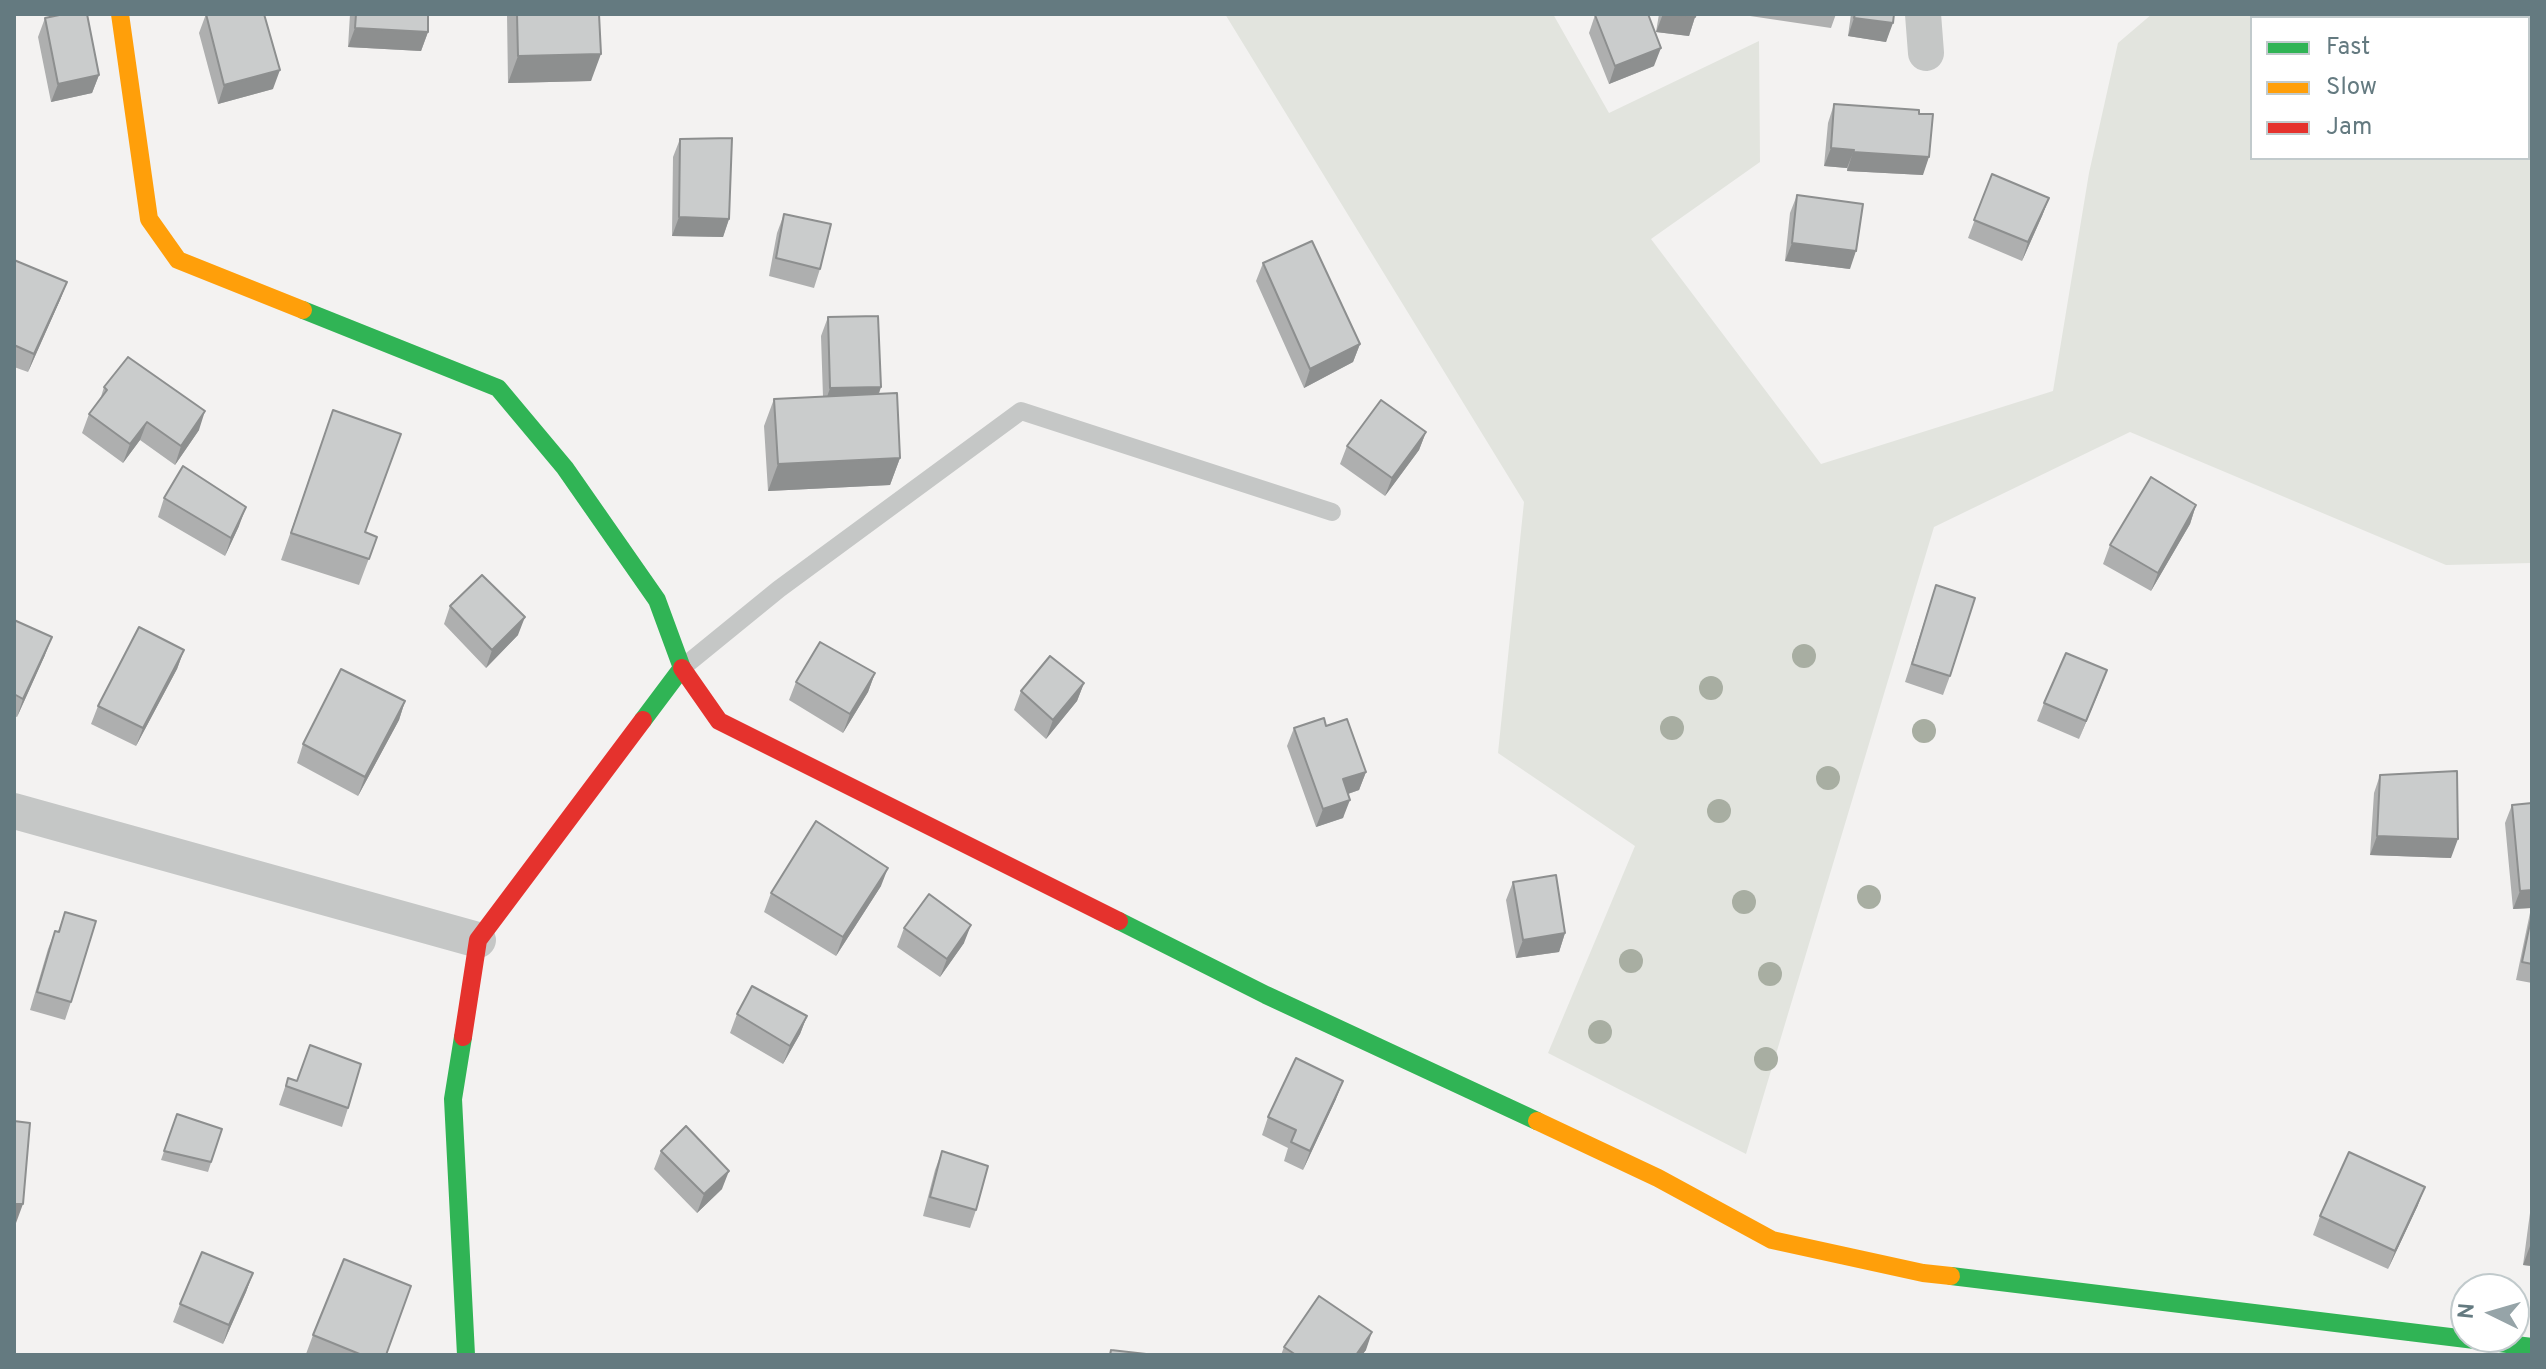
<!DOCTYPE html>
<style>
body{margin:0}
#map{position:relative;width:2546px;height:1369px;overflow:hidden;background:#f3f2f1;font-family:Overpass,sans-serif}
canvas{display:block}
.frame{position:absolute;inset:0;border:16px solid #647a80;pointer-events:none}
.legend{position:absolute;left:2250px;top:16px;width:280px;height:144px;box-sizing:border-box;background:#fff;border:2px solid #c1cacc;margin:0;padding:10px 14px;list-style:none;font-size:24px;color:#647a80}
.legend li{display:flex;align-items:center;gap:16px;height:40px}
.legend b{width:40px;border:2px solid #c1cacc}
.north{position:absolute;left:2450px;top:1273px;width:80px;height:80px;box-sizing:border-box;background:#fff;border:2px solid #c1cacc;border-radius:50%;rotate:275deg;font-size:22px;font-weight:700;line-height:32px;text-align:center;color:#647a80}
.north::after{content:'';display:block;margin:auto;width:28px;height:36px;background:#96a4a8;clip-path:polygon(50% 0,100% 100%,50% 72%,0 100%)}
</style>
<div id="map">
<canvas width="2546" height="1369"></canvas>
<div class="frame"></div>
<ul class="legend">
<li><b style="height:10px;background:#30b455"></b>Fast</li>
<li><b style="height:10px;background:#ff9f0a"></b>Slow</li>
<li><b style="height:10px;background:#e5322d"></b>Jam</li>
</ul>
<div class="north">N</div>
</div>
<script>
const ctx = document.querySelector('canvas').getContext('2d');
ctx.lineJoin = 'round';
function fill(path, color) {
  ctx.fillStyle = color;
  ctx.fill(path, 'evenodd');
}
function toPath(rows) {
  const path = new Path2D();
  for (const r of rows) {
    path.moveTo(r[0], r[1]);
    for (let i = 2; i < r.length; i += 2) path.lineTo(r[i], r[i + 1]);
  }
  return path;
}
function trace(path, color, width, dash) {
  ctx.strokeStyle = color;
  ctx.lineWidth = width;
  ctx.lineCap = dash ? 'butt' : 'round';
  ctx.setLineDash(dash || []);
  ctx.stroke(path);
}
fill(toPath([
 [1225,14,1553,14,1609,113,1759,41,1760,162,1651,239,1821,464,2053,391,2089,173,2118,43,2152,14,2513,14,2512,18,2252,18,2252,158,2528,158,2528,56,2532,60,2532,563,2446,565,2130,432,1934,527,1746,1154,1548,1053,1635,846,1498,753,1524,502]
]), '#e2e4de');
trace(toPath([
 [682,668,779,589,1021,411,1332,512]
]), '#c5c7c6', 18);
trace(toPath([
 [1923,14,1926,53],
 [14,811,478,940]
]), '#c5c7c6', 36);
trace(toPath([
 [303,310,498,388,565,468,657,600,682,668,643,720],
 [1119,921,1266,995,1537,1121],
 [463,1037,453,1099,466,1355],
 [1951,1276,2532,1347]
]), '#30b455', 18);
trace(toPath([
 [120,14,149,219,178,260,303,310],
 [1537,1121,1658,1178,1772,1240,1923,1273,1951,1276]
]), '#ff9f0a', 18);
trace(toPath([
 [682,668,719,721,1119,921],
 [463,1037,478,940,643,720]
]), '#e5322d', 18);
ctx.fillStyle = '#a8aea2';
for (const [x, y] of [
 [1804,656],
 [1711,688],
 [1672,728],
 [1924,731],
 [1828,778],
 [1719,811],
 [1869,897],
 [1744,902],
 [1631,961],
 [1770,974],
 [1600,1032],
 [1766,1059]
]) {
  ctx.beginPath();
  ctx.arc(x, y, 12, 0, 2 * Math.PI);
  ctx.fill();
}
fill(toPath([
 [206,14,273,89,218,104,199,33],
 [350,14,428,14,428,32,421,51,348,47],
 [507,14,599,14,591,81,508,83],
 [1659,14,1696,14,1689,36,1656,32],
 [1751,14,1836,14,1831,28,1750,16],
 [1851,14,1894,14,1886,42,1848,36],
 [1595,15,1654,66,1609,84,1589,33],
 [45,18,99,75,92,93,51,102,38,37],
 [1834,104,1919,114,1923,175,1847,171,1847,168,1824,166,1828,123],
 [680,139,729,219,723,237,672,236,673,157],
 [1992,174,2049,198,2042,216,2022,261,1968,238],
 [1797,195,1850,269,1785,261,1790,213],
 [784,214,820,269,814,288,769,276,777,233],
 [14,260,67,282,60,300,28,372,14,367],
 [1263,263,1360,344,1353,362,1304,388,1256,281],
 [828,317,881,387,879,394,900,458,890,485,768,491,764,426,774,399,823,397,821,336],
 [104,387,199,430,175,465,140,440,123,463,82,433,89,414,100,400],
 [333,410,365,532,377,537,359,585,281,560],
 [1426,432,1419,450,1385,496,1340,464,1347,446],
 [164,498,239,526,225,556,158,517],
 [2196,505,2190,524,2151,591,2103,564,2110,545],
 [1936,585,1950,676,1943,695,1905,682],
 [450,606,518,635,486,668,444,624],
 [14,620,45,655,17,717,14,716],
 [184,650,177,669,136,746,91,724,98,706],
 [2107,670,2079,739,2037,721,2044,703],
 [875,673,868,692,843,733,789,700,796,682],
 [1084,683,1077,701,1046,739,1014,710,1021,691],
 [405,701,399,720,358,796,297,763,303,744],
 [1326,726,1366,772,1359,790,1348,794,1343,818,1316,827,1287,746,1294,728],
 [2380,775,2451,858,2370,855,2374,793],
 [2532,803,2532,983,2516,980,2531,908,2513,909,2505,823,2512,805],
 [1513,882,1565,933,1559,952,1516,958,1506,900],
 [881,886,836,956,764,912,771,893],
 [65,912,71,1002,65,1020,30,1010,48,949,55,931,58,932],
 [904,928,964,943,940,977,897,947],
 [737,1014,807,1016,800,1034,783,1064,730,1033],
 [288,1078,348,1108,342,1127,279,1105],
 [1336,1099,1303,1170,1284,1161,1288,1148,1262,1135,1268,1117],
 [177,1114,222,1129,208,1172,161,1160],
 [661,1151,722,1189,697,1213,654,1169],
 [942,1151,976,1210,970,1228,923,1216,935,1170],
 [2532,1198,2532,1266,2523,1265],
 [2418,1205,2388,1269,2313,1235,2320,1216],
 [253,1273,246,1292,223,1344,173,1322,180,1304],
 [313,1335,386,1355,310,1355,306,1354],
 [1284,1347,1366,1350,1362,1355,1281,1355]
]), '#aeafaf');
fill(toPath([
 [1663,14,1695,17,1689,36,1656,32],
 [1854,18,1893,23,1886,42,1848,36],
 [355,28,428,32,421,51,348,47],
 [1661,48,1654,66,1609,84,1615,66],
 [601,54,591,81,508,83,518,56],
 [280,70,273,89,218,104,224,85],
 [99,75,92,93,51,102,58,84],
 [1831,148,1854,150,1847,168,1824,166],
 [1853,152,1929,157,1923,175,1847,171],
 [2049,198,2042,216,2022,261,2028,242],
 [679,217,729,219,723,237,672,236],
 [1792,243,1856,251,1850,269,1785,261],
 [67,282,60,300,28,372,34,354],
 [1360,344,1353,362,1304,388,1310,369],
 [881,387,874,405,824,406,830,388],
 [205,411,199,430,175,465,181,446],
 [147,422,140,440,123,463,130,444],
 [1426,432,1419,450,1385,496,1392,478],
 [900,458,890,485,768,491,778,464],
 [2196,505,2190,524,2151,591,2158,573],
 [246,507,239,526,225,556,231,538],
 [525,617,518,635,486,668,492,650],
 [52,637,45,655,17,717,23,699],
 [184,650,177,669,136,746,143,728],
 [2107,670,2100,689,2079,739,2086,721],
 [875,673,868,692,843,733,850,714],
 [1084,683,1077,701,1046,739,1053,720],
 [405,701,399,720,358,796,365,777],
 [1366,772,1359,790,1336,798,1343,779],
 [1350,800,1343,818,1316,827,1323,809],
 [2377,836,2458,839,2451,858,2370,855],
 [888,868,881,886,836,956,843,937],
 [2532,890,2532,904,2531,908,2513,909,2520,891],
 [971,925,964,943,940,977,947,959],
 [1565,933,1559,952,1516,958,1523,940],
 [807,1016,800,1034,783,1064,790,1046],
 [1343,1081,1336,1099,1303,1170,1310,1151],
 [729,1171,722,1189,697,1213,704,1194],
 [2425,1187,2418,1205,2388,1269,2395,1251],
 [14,1204,23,1204,16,1223,14,1223],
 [2530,1246,2532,1247,2532,1266,2523,1265],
 [253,1273,246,1292,223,1344,229,1325],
 [1372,1332,1366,1350,1362,1355,1356,1355]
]), '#8d8f8f');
const building = toPath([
 [64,14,87,14,99,75,58,84,45,18,64,14],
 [206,14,264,14,280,70,224,85,206,14],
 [356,14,428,14,428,32,355,28,356,14],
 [517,14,599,14,601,54,518,56,517,14],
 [1597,14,1648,14,1661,48,1615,66,1595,15,1597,14],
 [1669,14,1696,14,1695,17,1669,14],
 [1855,14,1894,14,1893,23,1854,18,1855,14],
 [1834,104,1919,110,1919,114,1933,114,1929,157,1853,152,1854,150,1831,148,1834,104],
 [732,138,729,219,679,217,680,139,732,138],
 [1992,174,2049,198,2028,242,1974,220,1992,174],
 [1797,195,1863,204,1856,251,1792,243,1797,195],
 [784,214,831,224,820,269,776,258,784,214],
 [1312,241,1360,344,1310,369,1263,263,1312,241],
 [14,260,67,282,34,354,14,345,14,260],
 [878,316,881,387,830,388,828,317,878,316],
 [128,357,205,411,181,446,147,422,130,444,89,414,107,390,104,387,128,357],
 [897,393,900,458,778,464,774,399,897,393],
 [1381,400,1426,432,1392,478,1347,446,1381,400],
 [333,410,401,434,365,532,377,537,369,559,291,533,333,410],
 [183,466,246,507,231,538,164,498,183,466],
 [2151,477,2196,505,2158,573,2110,545,2151,477],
 [482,575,525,617,492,650,450,606,482,575],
 [1936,585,1975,598,1950,676,1912,664,1936,585],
 [14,620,52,637,23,699,14,694,14,620],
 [139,627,184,650,143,728,98,706,139,627],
 [820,642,875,673,850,714,796,682,820,642],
 [2066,653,2107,670,2086,721,2044,703,2066,653],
 [1050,656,1084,683,1053,720,1021,691,1050,656],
 [341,669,405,701,365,777,303,744,341,669],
 [1324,718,1326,726,1347,719,1366,772,1343,779,1350,800,1323,809,1294,728,1324,718],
 [2457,771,2458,839,2377,836,2380,775,2457,771],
 [2532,803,2532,890,2520,891,2512,805,2532,803],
 [816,821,888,868,843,937,771,893,816,821],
 [1556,875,1565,933,1523,940,1513,882,1556,875],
 [929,894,971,925,947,959,904,928,929,894],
 [65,912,96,921,71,1002,37,992,55,931,59,932,65,912],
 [2532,914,2532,964,2522,962,2532,914],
 [752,986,807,1016,790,1046,737,1014,752,986],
 [310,1045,361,1064,348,1108,286,1086,288,1078,297,1081,310,1045],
 [1296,1058,1343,1081,1310,1151,1291,1142,1296,1130,1268,1117,1296,1058],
 [177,1114,222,1129,211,1162,164,1151,177,1114],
 [14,1121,30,1123,23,1204,14,1204,14,1121],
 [686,1126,729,1171,704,1194,661,1151,686,1126],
 [942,1151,988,1166,976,1210,930,1197,942,1151],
 [2349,1152,2425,1187,2395,1251,2320,1216,2349,1152],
 [202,1252,253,1273,229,1325,180,1304,202,1252],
 [344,1259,411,1286,386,1355,362,1355,313,1335,344,1259],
 [1319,1296,1372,1332,1356,1355,1296,1355,1284,1347,1319,1296],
 [1111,1350,1155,1355,1110,1355,1111,1350]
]);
fill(building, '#cacccc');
trace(building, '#8d8f8f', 2);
</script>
